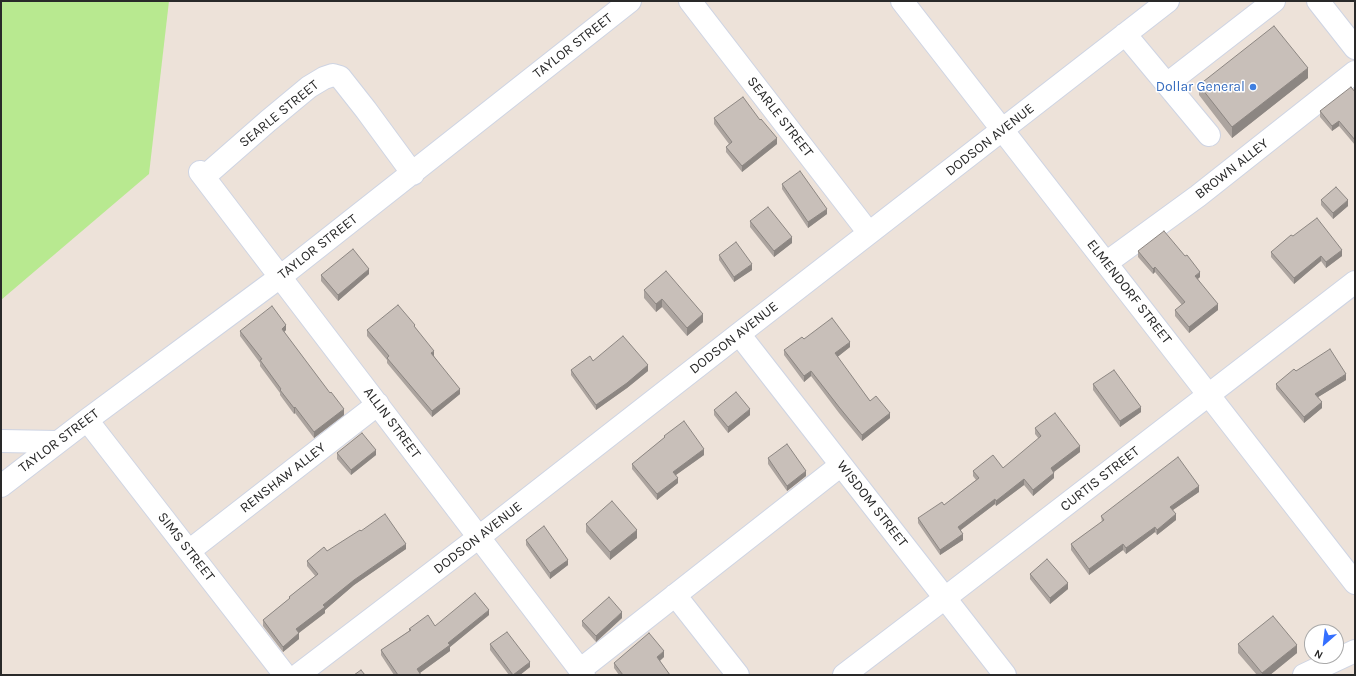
<!DOCTYPE html>
<style>
body{margin:0}
#map{position:relative;width:1356px;height:676px;overflow:hidden;background:#ede2d9;font-family:Karla,sans-serif}
canvas{display:block}
.frame{position:absolute;inset:0;border:2px solid #292929;pointer-events:none}
.north{position:absolute;left:1304px;top:624px;width:40px;height:40px;box-sizing:border-box;background:#fff;border:1px solid #a9a9a9;border-radius:50%;rotate:208deg;font-size:11px;font-weight:700;line-height:16px;text-align:center;color:#292929}
.north::after{content:'';display:block;margin:auto;width:14px;height:18px;background:#346fff;clip-path:polygon(50% 0,100% 100%,50% 72%,0 100%)}
</style>
<div id="map">
<canvas width="1356" height="676"></canvas>
<div class="frame"></div>
<div class="north">N</div>
</div>
<script>
const ctx = document.querySelector('canvas').getContext('2d');
ctx.lineJoin = 'round';
function fill(path, color) {
  ctx.fillStyle = color;
  ctx.fill(path, 'evenodd');
}
function toPath(rows) {
  const path = new Path2D();
  for (const r of rows) {
    path.moveTo(r[0], r[1]);
    for (let i = 2; i < r.length; i += 2) path.lineTo(r[i], r[i + 1]);
  }
  return path;
}
function trace(path, color, width, dash) {
  ctx.strokeStyle = color;
  ctx.lineWidth = width;
  ctx.lineCap = dash ? 'butt' : 'round';
  ctx.setLineDash(dash || []);
  ctx.stroke(path);
}
function drawText(font, color, halo, rows, align = 'center') {
  ctx.font = font + ' Karla,sans-serif';
  ctx.lineWidth = 3;
  ctx.setLineDash([]);
  ctx.textBaseline = 'middle';
  ctx.strokeStyle = halo;
  ctx.fillStyle = color;
  for (const [text, x, y, turn = 0] of rows) {
    ctx.save();
    ctx.translate(x, y);
    ctx.rotate((+turn || 0) * Math.PI / 180);
    ctx.textAlign = isNaN(turn) ? turn : align;
    if (halo) ctx.strokeText(text, 0, 0);
    ctx.fillText(text, 0, 0);
    ctx.restore();
  }
}
fill(toPath([
 [1,1,169,1,149,174,1,300]
]), '#b8e990');
const minor = toPath([
 [690,1,869,233],
 [902,1,1355,583],
 [1318,1,1355,48],
 [1125,34,1209,135],
 [1167,84,1274,1],
 [200,172,584,675],
 [204,177,268,121,309,87,324,78,333,75,340,77,366,110,413,174],
 [1106,263,1198,196,1355,72],
 [739,334,1005,675],
 [87,420,285,675],
 [1,441,58,442],
 [1,486,87,420,280,277,630,1],
 [189,551,378,404],
 [675,595,738,675],
 [580,670,841,465],
 [298,675,479,537,739,334,1168,1],
 [844,675,945,598,1355,282],
 [1304,675,1355,651]
]);
trace(minor, '#ced4e3', 24);
trace(minor, '#fff', 22);
fill(toPath([
 [1308,78,1232,138,1199,95,1199,85],
 [1355,92,1355,145,1339,126,1332,131,1320,117,1320,111],
 [714,118,777,144,742,172,726,152,726,147,729,144,714,124],
 [782,184,827,214,808,228,782,189],
 [1321,200,1348,206,1333,219,1321,205],
 [750,221,792,243,774,257,750,227],
 [1293,236,1342,256,1326,268,1321,261,1294,284,1271,257,1271,252],
 [1138,251,1200,277,1198,279,1218,310,1189,333,1175,316,1175,310,1182,305,1155,272,1153,274,1138,257],
 [719,255,752,270,734,282,719,260],
 [666,271,703,322,687,336,662,307,656,312,644,298,644,290],
 [369,274,338,301,321,281,321,275],
 [415,327,434,356,460,394,432,417,387,363,387,360,367,336,367,330],
 [286,330,284,332,344,415,314,438,295,413,294,414,280,395,280,393,260,366,260,363,240,336,240,331],
 [804,339,850,347,837,357,870,401,890,418,862,441,839,413,811,376,804,382,784,355,784,350],
 [571,370,648,371,627,388,596,410,571,375],
 [1346,380,1318,397,1322,408,1304,423,1276,389,1276,384],
 [1093,384,1141,412,1120,427,1093,390],
 [714,410,750,415,728,433,714,415],
 [1035,428,1080,452,1054,472,1054,478,1033,496,1024,485,996,506,995,504,961,530,963,540,940,555,918,523,918,518,944,505,976,480,973,476,973,471,1003,468,1039,439,1035,434],
 [664,436,704,455,676,475,678,483,657,500,632,469,632,464,664,438],
 [337,453,376,455,351,475,337,459],
 [768,458,806,476,787,491,768,464],
 [1199,492,1173,510,1176,520,1157,535,1155,532,1126,554,1123,550,1089,575,1071,550,1071,544,1102,522,1101,516],
 [586,524,637,538,610,560,586,532],
 [361,531,406,549,354,585,325,610,325,613,299,633,299,639,283,652,263,626,263,620,289,599,289,597,316,577,307,566,307,561,327,551],
 [526,540,568,565,550,579,526,545],
 [1030,574,1068,589,1050,604,1030,579],
 [489,615,450,647,450,651,420,673,421,675,394,675,381,655,381,650,409,631,409,629,435,626],
 [622,618,596,642,582,626,582,621],
 [490,644,530,667,520,675,509,675,490,650],
 [1238,644,1297,653,1270,675,1257,675,1238,653],
 [664,657,660,661,670,675,619,675,614,668,614,663]
]), '#aca49f');
fill(toPath([
 [1308,68,1308,78,1232,138,1232,127],
 [1339,121,1339,126,1332,131,1332,126],
 [777,138,777,144,742,172,742,166],
 [1348,200,1348,206,1333,219,1333,213],
 [827,209,827,214,808,228,808,222],
 [792,237,792,243,774,257,774,251],
 [1342,250,1342,256,1326,268,1326,262],
 [1321,256,1321,261,1294,284,1294,278],
 [752,264,752,270,734,282,734,277],
 [1155,267,1155,272,1153,274,1153,269],
 [369,269,369,274,338,301,338,295],
 [1200,272,1200,277,1195,281,1195,276],
 [662,299,662,307,656,312,656,304],
 [1218,304,1218,310,1189,333,1189,327],
 [703,314,703,322,687,336,687,328],
 [286,325,286,330,282,334,282,329],
 [850,342,850,347,835,359,835,353],
 [434,351,434,356,431,359,431,353],
 [648,365,648,371,627,388,596,410,596,405],
 [811,371,811,376,804,382,804,376],
 [1346,374,1346,380,1315,399,1315,394],
 [460,389,460,394,432,417,432,411],
 [1322,402,1322,408,1304,423,1304,417],
 [295,407,295,413,294,414,294,408],
 [1141,407,1141,412,1120,427,1120,421],
 [344,409,344,415,314,438,314,432],
 [750,409,750,415,728,433,728,427],
 [890,413,890,418,862,441,862,435],
 [1080,446,1080,452,1051,474,1051,468],
 [704,449,704,455,673,477,673,472],
 [376,450,376,455,351,475,351,470],
 [806,471,806,476,787,491,787,486],
 [1054,473,1054,478,1033,496,1033,490],
 [678,478,678,483,657,500,657,494],
 [1024,479,1024,485,996,506,996,501],
 [1199,486,1199,492,1170,512,1170,507],
 [995,499,995,504,958,532,958,527],
 [1176,514,1176,520,1157,535,1157,530],
 [1155,527,1155,532,1126,554,1126,548],
 [637,530,637,538,610,560,610,552],
 [963,534,963,540,940,555,940,550],
 [406,544,406,549,354,585,325,610,325,613,296,635,296,629,323,605,354,580],
 [1123,544,1123,550,1089,575,1089,569],
 [568,560,568,565,550,579,550,573],
 [1068,583,1068,589,1050,604,1050,598],
 [489,610,489,615,450,647,450,651,417,675,417,669,448,643],
 [622,612,622,618,596,642,596,636],
 [299,633,299,639,283,652,283,647],
 [1297,645,1297,653,1270,675,1262,675,1262,673],
 [664,651,664,657,657,663,657,657],
 [530,662,530,667,520,675,513,675]
]), '#8c8682');
const building = toPath([
 [1274,26,1308,68,1232,127,1199,85,1274,26],
 [1351,87,1355,92,1355,140,1339,121,1332,126,1320,111,1351,87],
 [743,97,760,120,761,119,777,138,742,166,726,147,732,142,714,118,743,97],
 [800,171,827,209,808,222,782,184,800,171],
 [1336,187,1348,200,1333,213,1321,200,1336,187],
 [768,207,792,237,774,251,750,221,768,207],
 [1317,218,1342,250,1326,262,1321,256,1294,278,1271,252,1291,235,1293,236,1317,218],
 [1164,231,1185,256,1187,255,1200,272,1195,276,1218,304,1189,327,1175,310,1185,302,1155,267,1153,269,1138,251,1164,231],
 [736,242,752,264,734,277,719,255,736,242],
 [353,249,369,269,338,295,321,275,353,249],
 [666,271,703,314,687,328,662,299,656,304,644,290,666,271],
 [398,305,415,325,414,326,434,351,431,353,460,389,432,411,387,358,389,356,367,330,398,305],
 [272,306,286,325,282,329,330,393,331,392,344,409,314,432,295,407,294,408,280,390,281,389,260,360,262,359,240,331,272,306],
 [832,318,850,342,835,353,870,401,876,396,890,413,862,435,839,407,811,371,804,376,784,350,802,337,804,339,832,318],
 [623,336,648,365,627,383,596,405,571,370,590,356,593,361,623,336],
 [1330,349,1346,374,1315,394,1322,402,1304,417,1276,384,1294,369,1296,371,1330,349],
 [1114,370,1141,407,1120,421,1093,384,1114,370],
 [736,392,750,409,728,427,714,410,736,392],
 [1055,413,1080,446,1051,468,1054,473,1033,490,1024,479,996,501,995,499,958,527,963,534,940,550,918,518,942,502,944,505,979,478,973,471,993,455,1003,468,1041,436,1035,428,1055,413],
 [684,421,704,449,673,472,678,478,657,494,632,464,665,437,664,436,684,421],
 [362,433,376,450,351,470,337,453,362,433],
 [787,444,806,471,787,486,768,458,787,444],
 [1178,457,1199,486,1170,507,1176,514,1157,530,1155,527,1126,548,1123,544,1089,569,1071,544,1104,520,1101,516,1178,457],
 [612,501,637,530,610,552,586,524,612,501],
 [385,514,406,544,354,580,323,605,325,607,296,629,299,633,283,647,263,620,290,598,289,597,318,574,307,561,324,547,327,551,360,530,361,531,385,514],
 [544,526,568,560,550,573,526,540,544,526],
 [1047,559,1068,583,1050,598,1030,574,1047,559],
 [475,593,489,610,448,643,450,645,417,669,421,675,398,675,381,650,411,630,409,629,428,615,435,626,475,593],
 [609,597,622,612,596,636,582,621,609,597],
 [1273,616,1297,645,1262,673,1238,644,1273,616],
 [507,632,530,662,513,675,490,644,507,632],
 [649,633,664,651,657,657,670,675,623,675,614,663,649,633],
 [361,670,365,675,354,675,361,670]
]);
fill(building, '#c8bfb9');
trace(building, '#8c8682', 1);
for (const [x, y, r, color] of [
 [1253,87,4,"#3f7fe0"]
]) {
  const dot = new Path2D();
  dot.arc(x, y, r, 0, 2 * Math.PI);
  ctx.fillStyle = color;
  ctx.fill(dot);
  trace(dot, '#fff', 1.5);
}
drawText('14px', '#292929', '#fff', [
 ["TAYLOR STREET",573,46,-38],
 ["SEARLE STREET",279,114,-39],
 ["SEARLE STREET",780,117,52],
 ["DODSON AVENUE",990,140,-38],
 ["BROWN ALLEY",1232,169,-38],
 ["TAYLOR STREET",318,247,-38],
 ["ELMENDORF STREET",1129,292,52],
 ["DODSON AVENUE",734,338,-38],
 ["ALLIN STREET",392,423,53],
 ["TAYLOR STREET",59,441,-37],
 ["RENSHAW ALLEY",283,478,-38],
 ["CURTIS STREET",1100,479,-38],
 ["WISDOM STREET",872,504,52],
 ["DODSON AVENUE",478,538,-38],
 ["SIMS STREET",186,547,52]
]);
drawText('14px', '#366cbe', '#fff', [
 ["Dollar General",1245,87]
], 'right');
</script>
